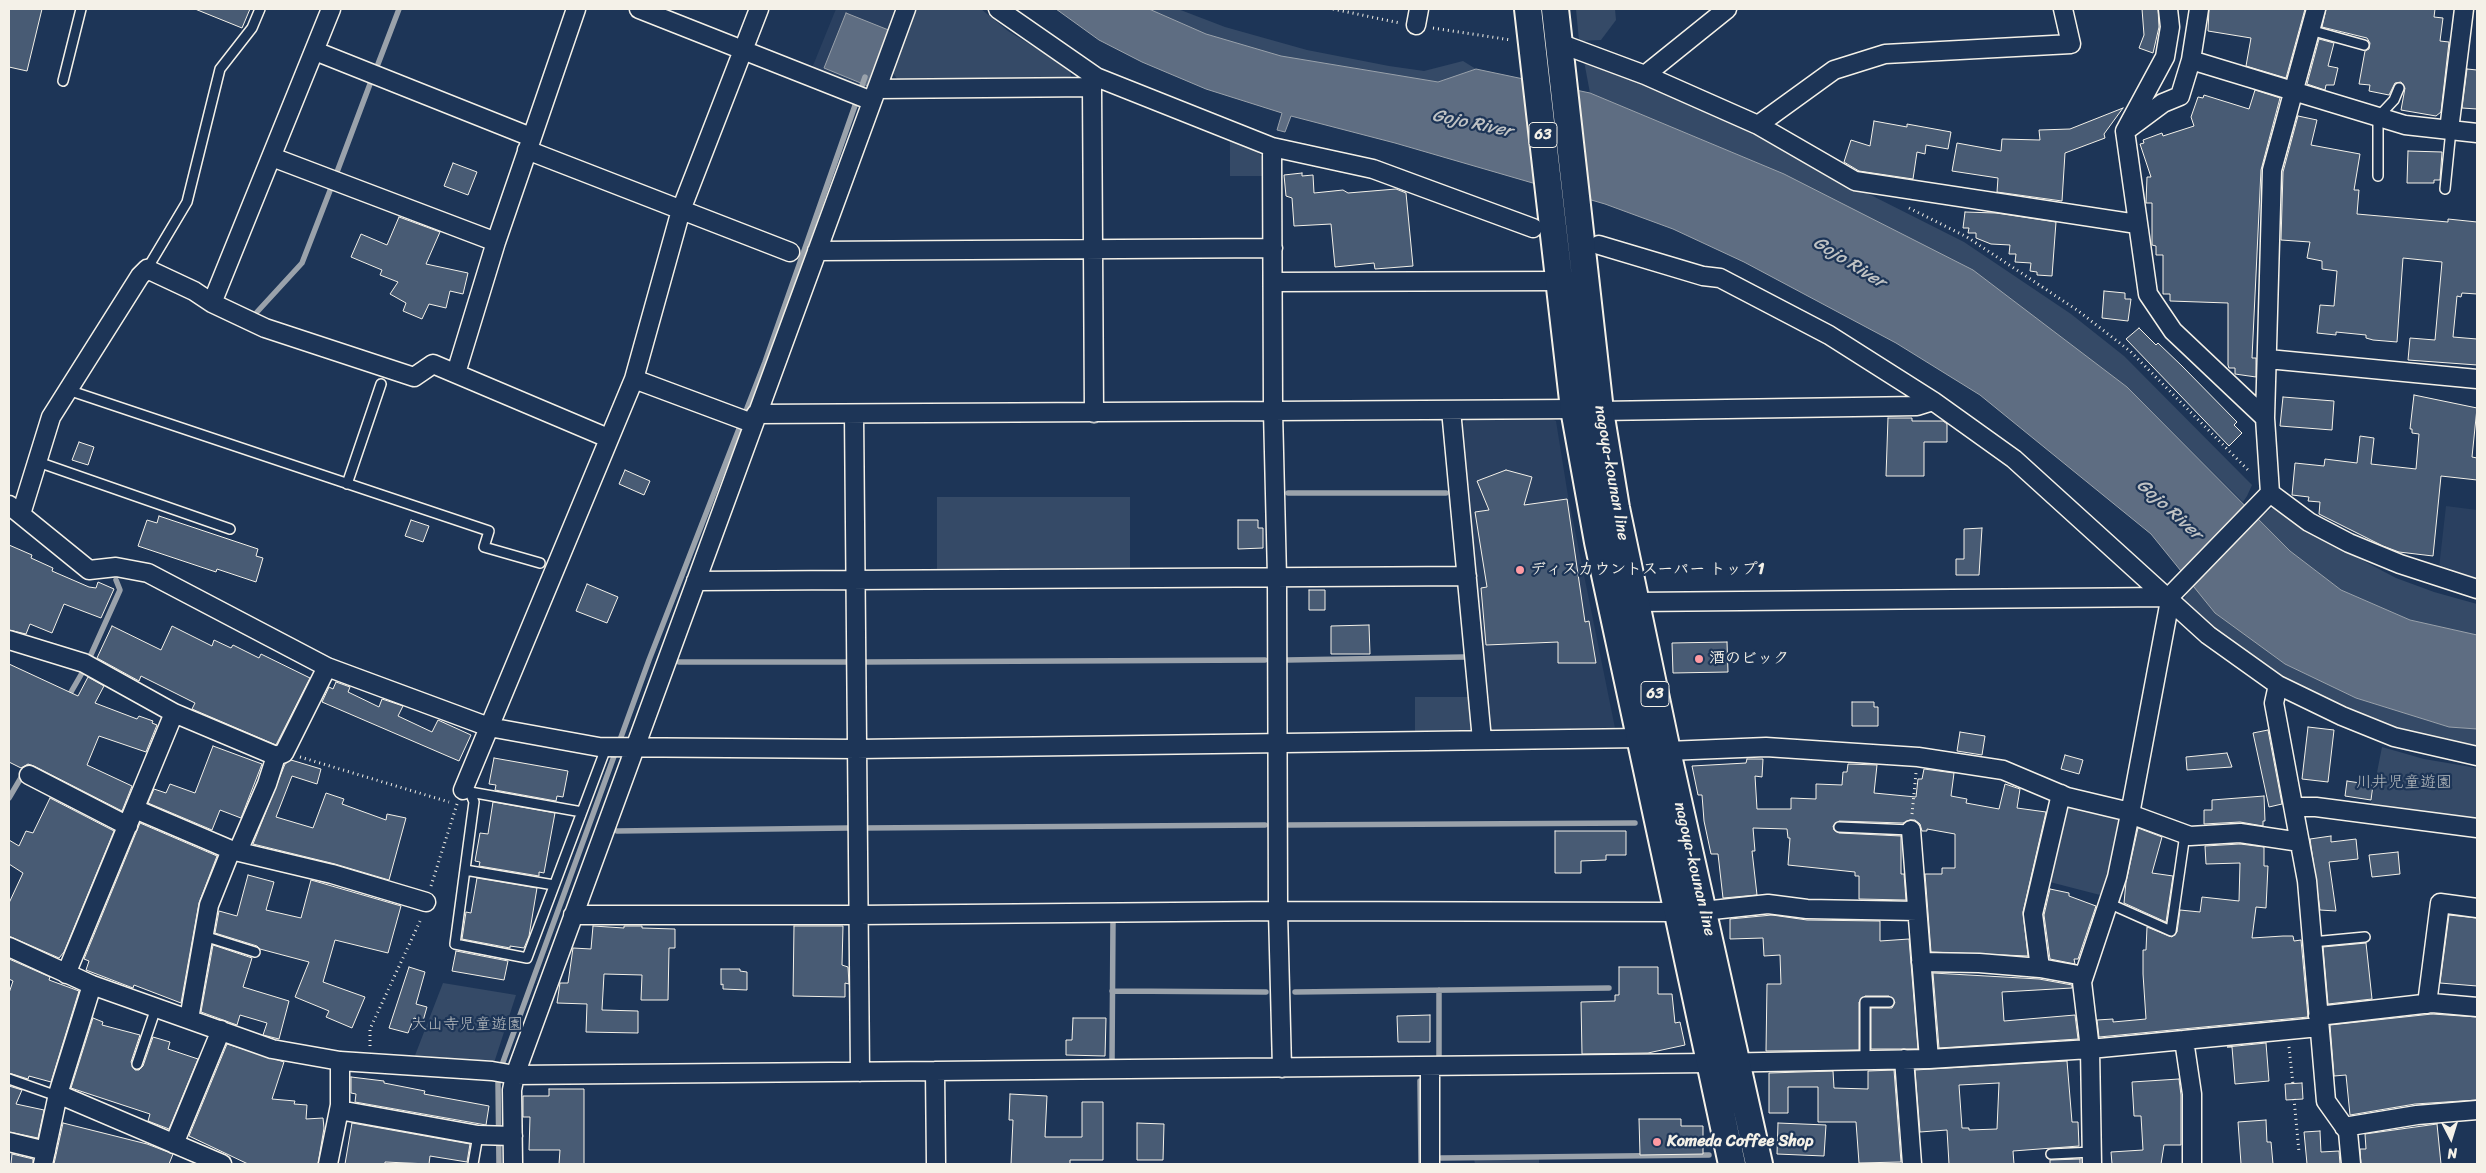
<!DOCTYPE html>
<meta charset="utf-8">
<style>
body{margin:0}
#map{position:relative;width:2486px;height:1173px;overflow:hidden;background:#1d3557;font-family:Sriracha,sans-serif}
canvas{display:block}
.frame{position:absolute;inset:0;border:10px solid #f4f1e8;pointer-events:none}
.north{position:absolute;left:2426px;top:1113px;width:50px;height:50px;-webkit-text-stroke:4px #1d3557;paint-order:stroke;rotate:175deg;font-size:14px;font-weight:700;line-height:20px;text-align:center;color:#f4f1e8}
.north::after{content:'';display:block;margin:auto;width:18px;height:22px;background:#f4f1e8;clip-path:polygon(50% 0,100% 100%,50% 72%,0 100%)}
</style>
<div id="map">
<canvas width="2486" height="1173"></canvas>
<div class="frame"></div>
<div class="north">N</div>
</div>
<script>
const ctx = document.querySelector('canvas').getContext('2d');
ctx.lineJoin = 'round';
function fill(path, color) {
  ctx.fillStyle = color;
  ctx.fill(path, 'evenodd');
}
function toPath(rows) {
  const path = new Path2D();
  for (const r of rows) {
    path.moveTo(r[0], r[1]);
    for (let i = 2; i < r.length; i += 2) path.lineTo(r[i], r[i + 1]);
  }
  return path;
}
function trace(path, color, width, dash) {
  ctx.strokeStyle = color;
  ctx.lineWidth = width;
  ctx.lineCap = dash ? 'butt' : 'round';
  ctx.setLineDash(dash || []);
  ctx.stroke(path);
}
function drawText(font, color, halo, rows, align = 'center') {
  ctx.font = font + ' Sriracha,"Klee One",sans-serif';
  ctx.lineWidth = 4.5;
  ctx.setLineDash([]);
  ctx.textBaseline = 'middle';
  ctx.strokeStyle = halo;
  ctx.fillStyle = color;
  for (const [text, x, y, turn = 0] of rows) {
    ctx.save();
    ctx.translate(x, y);
    ctx.rotate((+turn || 0) * Math.PI / 180);
    ctx.textAlign = isNaN(turn) ? turn : align;
    if (halo) ctx.strokeText(text, 0, 0);
    ctx.fillText(text, 0, 0);
    ctx.restore();
  }
}
fill(toPath([
 [836,9,899,9,869,88,859,88,812,68],
 [1549,418,1556,421,1568,496,1615,728,1610,732,1495,732,1488,726,1461,427,1466,420],
 [2446,506,2477,510,2477,579,2439,568]
]), '#2a4060');
fill(toPath([
 [915,9,981,9,1008,31,1070,69,1071,78,898,80,892,72],
 [1149,9,1178,9,1225,27,1307,50,1389,66,1424,71,1463,61,1476,69,1438,82,1280,56,1206,34],
 [1576,9,1615,9,1616,20,1601,40,1579,41],
 [1584,61,1749,128,1839,179,1964,242,2071,314,2124,356,2252,485,2247,496,2243,502,2127,387,1784,174,1590,93],
 [1230,140,1257,151,1262,157,1262,176,1230,176],
 [937,497,1130,497,1130,571,937,572],
 [2274,507,2318,537,2396,578,2434,592,2477,604,2477,635,2410,620,2341,590,2290,551,2258,518],
 [2192,583,2285,664,2356,698,2449,727,2477,729,2477,749,2393,729,2339,708,2287,682,2246,657,2182,604],
 [1415,697,1471,697,1473,732,1415,736],
 [2382,747,2424,759,2477,768,2477,821,2370,808],
 [2063,805,2121,816,2104,896,2046,881],
 [443,983,516,995,494,1063,414,1058],
 [1539,1158,1539,1164,1475,1164,1474,1159]
]), '#354a67');
const water = toPath([
 [1056,9,1149,9,1206,34,1281,56,1438,82,1476,69,1590,93,1784,174,1973,270,2127,387,2290,551,2341,590,2410,620,2477,635,2477,729,2449,727,2356,698,2285,664,2215,613,2151,534,1980,395,1896,343,1744,262,1673,229,1605,204,1395,143,1291,116,1285,132,1277,130,1282,113,1206,89,1142,62,1099,40,1056,9],
 [846,13,891,31,868,86,824,68,846,13]
]);
fill(water, '#5e6d82');
trace(water, '#9aa2ab', 1);
trace(toPath([
 [378,64,399,9],
 [337,172,370,84],
 [257,312,302,263,331,188],
 [1288,493,1446,493],
 [89,659,120,590,116,580],
 [1287,660,1464,657],
 [679,662,848,662],
 [864,662,1265,660],
 [67,699,82,673],
 [9,798,32,759],
 [1289,825,1635,823],
 [864,828,1265,825],
 [617,831,848,828],
 [1439,990,1439,1058],
 [1112,991,1266,992],
 [1295,992,1609,988],
 [1112,1062,1113,921],
 [1420,1081,1421,1164],
 [1441,1158,1709,1155],
 [499,1164,498,1083,503,1062,649,660,765,362,865,77]
]), '#9aa2ab', 5.5);
const building = toPath([
 [9,9,42,9,27,71,9,67,9,9],
 [195,9,250,9,242,28,195,9],
 [2142,9,2158,9,2159,27,2153,53,2139,48,2144,35,2142,9],
 [2209,9,2305,9,2286,78,2246,66,2251,38,2208,31,2209,9],
 [2326,9,2435,9,2434,17,2443,18,2440,41,2449,42,2441,112,2436,116,2401,110,2405,88,2401,82,2395,83,2389,95,2369,91,2370,85,2359,84,2365,51,2369,49,2370,43,2367,38,2322,27,2326,9],
 [2319,39,2334,43,2328,66,2338,68,2334,85,2326,85,2325,90,2307,84,2319,39],
 [2467,69,2477,70,2477,109,2462,108,2467,69],
 [2255,90,2280,98,2261,170,2252,358,2256,358,2256,377,2235,374,2235,368,2229,368,2228,365,2228,303,2170,301,2170,294,2163,294,2163,255,2156,255,2156,246,2152,245,2152,203,2146,203,2147,177,2151,177,2140,144,2144,143,2143,140,2162,133,2163,136,2194,126,2191,117,2198,97,2203,98,2204,95,2249,109,2255,90],
 [2123,108,2104,134,2105,138,2065,153,2062,201,1997,192,1998,178,1952,171,1957,143,2001,151,2002,139,2040,140,2039,130,2070,129,2123,108],
 [2298,116,2317,120,2311,145,2360,154,2354,190,2359,190,2357,214,2448,222,2448,219,2477,222,2477,294,2462,293,2461,297,2457,296,2453,337,2477,339,2477,365,2408,360,2410,338,2435,340,2442,262,2403,258,2397,342,2373,340,2366,338,2366,335,2336,332,2336,335,2317,333,2320,305,2334,306,2337,271,2322,269,2322,261,2307,258,2310,242,2281,240,2283,172,2298,116],
 [1874,121,1907,127,1907,124,1951,132,1948,149,1926,145,1925,154,1917,152,1913,179,1859,171,1844,162,1851,140,1870,146,1874,121],
 [2408,151,2442,152,2440,180,2434,180,2434,183,2407,183,2408,151],
 [453,163,477,172,468,195,444,186,453,163],
 [1302,173,1302,176,1313,175,1314,193,1343,190,1348,193,1396,189,1406,193,1413,266,1375,269,1374,263,1335,267,1331,224,1294,226,1292,198,1286,196,1284,175,1302,173],
 [1965,212,1996,213,2056,222,2052,276,2037,275,2037,272,2030,271,2031,263,2015,262,2016,254,2009,254,2010,245,1991,244,1976,238,1976,233,1968,233,1969,228,1963,228,1965,212],
 [399,217,440,232,426,264,468,273,463,294,450,291,446,308,429,304,422,319,403,311,406,303,390,294,398,282,380,275,382,270,351,257,361,234,387,245,399,217],
 [2104,291,2125,293,2125,299,2131,299,2128,321,2102,318,2104,291],
 [2139,328,2156,345,2158,343,2182,366,2237,422,2234,425,2242,433,2229,446,2126,339,2139,328],
 [2414,395,2477,408,2472,457,2477,458,2477,480,2441,476,2433,556,2399,552,2383,546,2319,514,2320,502,2308,501,2309,497,2292,495,2295,463,2324,466,2325,459,2357,463,2360,436,2374,438,2371,464,2416,469,2419,434,2412,433,2412,429,2410,429,2414,395],
 [2283,397,2334,401,2332,430,2280,426,2283,397],
 [1888,418,1912,418,1912,421,1943,421,1947,424,1947,442,1924,442,1924,476,1886,476,1888,418],
 [79,442,94,447,88,465,72,460,79,442],
 [625,470,650,481,644,495,619,484,625,470],
 [1506,470,1532,477,1524,505,1567,499,1585,622,1589,621,1596,663,1558,663,1558,642,1486,645,1481,588,1487,587,1475,512,1489,510,1477,481,1506,470],
 [159,516,258,549,256,556,263,558,256,582,217,569,216,572,138,546,147,520,157,523,159,516],
 [411,520,429,526,423,542,405,536,411,520],
 [1238,520,1258,520,1258,528,1263,528,1263,548,1238,549,1238,520],
 [1982,528,1979,575,1956,575,1956,559,1964,559,1964,529,1982,528],
 [9,545,32,555,31,558,53,568,52,571,89,587,96,588,98,582,114,589,101,618,64,604,52,633,30,624,26,634,9,630,9,545],
 [587,584,618,597,607,623,576,611,587,584],
 [1309,590,1325,590,1325,610,1309,610,1309,590],
 [1369,625,1370,654,1331,654,1331,626,1369,625],
 [112,626,161,650,172,626,212,646,214,640,231,648,233,645,259,658,261,654,310,678,276,745,192,709,195,703,141,676,139,681,97,658,112,626],
 [1727,642,1728,672,1673,673,1672,643,1727,642],
 [9,664,78,696,88,677,104,686,95,703,137,719,139,716,153,721,152,723,157,725,146,752,99,736,87,765,132,786,122,811,34,766,28,764,21,768,9,762,9,664],
 [336,682,350,687,348,692,379,707,382,699,403,706,398,716,432,732,438,720,471,735,459,761,322,702,329,687,333,689,336,682],
 [1852,702,1874,702,1874,707,1878,707,1878,726,1852,726,1852,702],
 [2308,727,2334,730,2328,782,2302,779,2308,727],
 [2268,730,2282,804,2269,807,2253,733,2268,730],
 [1960,732,1985,736,1982,755,1957,751,1960,732],
 [213,746,262,764,241,818,220,810,212,830,148,803,154,789,166,793,170,784,195,793,213,746],
 [2227,753,2232,767,2187,770,2186,757,2227,753],
 [2065,755,2083,760,2079,774,2061,769,2065,755],
 [494,758,568,771,563,797,557,796,556,801,495,790,496,785,489,784,494,758],
 [1747,759,1763,759,1762,777,1755,776,1757,809,1791,809,1791,798,1816,799,1816,784,1842,785,1843,772,1847,772,1848,764,1877,765,1874,793,1916,797,1918,779,1922,779,1924,769,1954,773,1951,796,1967,799,1966,803,1999,809,2005,784,2020,789,2017,808,2046,812,2023,912,2028,956,1931,952,1925,874,1942,874,1942,868,1955,868,1955,834,1927,829,1927,831,1922,831,1920,824,1915,820,1910,820,1903,823,1839,821,1833,826,1834,830,1839,833,1901,836,1901,874,1904,874,1906,900,1859,899,1859,876,1855,876,1855,872,1788,865,1790,838,1788,838,1787,829,1753,828,1755,851,1752,851,1757,895,1723,898,1718,854,1711,854,1704,821,1702,795,1698,795,1692,766,1746,763,1747,759],
 [291,760,321,769,317,784,292,776,276,817,313,828,326,793,344,799,342,804,386,820,387,814,406,818,389,880,335,864,253,844,285,764,291,760],
 [2347,781,2373,785,2371,800,2345,796,2347,781],
 [2264,796,2265,821,2263,821,2263,826,2240,822,2204,824,2204,810,2212,810,2212,800,2264,796],
 [50,798,114,831,64,952,59,958,9,936,9,903,23,873,9,864,9,840,19,846,26,831,33,833,50,798],
 [493,802,555,813,544,873,539,872,539,876,479,866,480,862,475,861,480,833,488,834,493,802],
 [140,823,217,856,199,903,181,1003,134,985,133,988,86,970,89,961,84,959,140,823],
 [2138,828,2162,837,2152,873,2173,876,2166,922,2124,903,2126,882,2138,828],
 [1555,831,1626,831,1626,855,1606,855,1606,860,1581,861,1581,873,1555,873,1555,831],
 [2331,836,2331,842,2356,839,2358,859,2329,862,2336,911,2320,910,2310,839,2331,836],
 [2240,844,2264,847,2264,866,2268,866,2266,908,2256,907,2252,938,2283,936,2293,936,2294,941,2301,940,2308,1017,2099,1037,2097,1020,2113,1019,2113,1022,2146,1019,2143,974,2143,950,2146,950,2147,927,2172,937,2177,932,2180,910,2200,912,2202,897,2239,901,2240,863,2206,864,2205,846,2240,844],
 [2398,852,2400,874,2372,877,2369,855,2398,852],
 [248,875,274,882,266,910,301,918,311,880,401,906,388,953,335,940,323,982,365,997,352,1028,326,1017,329,1011,295,997,309,962,260,949,257,946,215,933,219,911,237,916,248,875],
 [477,878,537,888,529,936,524,948,510,946,510,948,462,939,466,912,471,913,477,878],
 [2050,889,2069,893,2069,896,2096,906,2078,959,2074,959,2075,964,2050,959,2044,915,2050,889],
 [1772,915,1807,920,1880,921,1880,941,1909,939,1918,1049,1871,1049,1871,1008,1892,1008,1895,1002,1889,996,1865,996,1859,1002,1859,1050,1766,1051,1767,984,1781,984,1780,955,1764,956,1763,938,1730,939,1730,919,1772,915],
 [2449,915,2477,918,2477,986,2440,983,2449,915],
 [593,926,624,928,624,926,642,926,642,928,675,929,675,948,669,948,668,1000,641,1000,642,975,604,974,602,1010,638,1011,638,1033,586,1032,587,1004,557,1003,560,983,568,983,573,948,591,949,593,926],
 [794,926,843,926,842,965,848,967,849,984,845,983,845,997,793,996,794,926],
 [2366,943,2372,999,2328,1004,2323,947,2366,943],
 [213,945,252,958,243,987,289,1001,279,1039,263,1035,267,1023,240,1015,237,1025,201,1012,213,945],
 [456,951,508,961,504,980,452,971,456,951],
 [9,959,50,977,49,980,79,991,51,1082,29,1076,28,1079,9,1073,9,993,13,981,9,979,9,959],
 [409,967,425,972,416,1004,427,1007,423,1021,414,1018,408,1033,389,1028,409,967],
 [1619,967,1658,967,1658,994,1672,994,1675,1023,1680,1022,1685,1045,1648,1053,1582,1054,1581,1002,1615,1001,1615,995,1619,995,1619,967],
 [721,969,740,969,740,971,747,972,747,990,723,989,723,984,721,985,721,969],
 [1933,973,2039,979,2072,985,2072,988,2002,992,2004,1021,2075,1015,2078,1039,1939,1048,1933,973],
 [2432,1014,2477,1017,2477,1100,2415,1104,2350,1115,2346,1075,2334,1076,2330,1025,2432,1014],
 [1430,1015,1430,1042,1398,1042,1397,1016,1430,1015],
 [93,1018,103,1022,102,1025,140,1035,131,1062,135,1070,139,1070,143,1066,153,1037,170,1042,168,1049,198,1059,169,1129,148,1121,150,1114,71,1088,93,1018],
 [1073,1018,1106,1018,1105,1056,1066,1055,1066,1040,1072,1040,1073,1018],
 [2266,1043,2269,1081,2235,1084,2232,1047,2227,1047,2266,1043],
 [227,1044,284,1062,272,1099,295,1101,294,1104,307,1105,306,1119,323,1118,324,1128,318,1164,248,1164,189,1136,227,1044],
 [2067,1061,2072,1122,2078,1122,2079,1146,2013,1151,2014,1164,1949,1164,1947,1130,1920,1132,1915,1070,2067,1061],
 [1999,1083,1997,1129,1969,1130,1969,1128,1962,1128,1959,1085,1999,1083],
 [1894,1070,1901,1162,1859,1163,1856,1122,1818,1122,1818,1087,1788,1087,1788,1113,1769,1113,1769,1073,1833,1071,1834,1088,1868,1089,1868,1071,1894,1070],
 [351,1077,384,1081,384,1083,425,1091,424,1094,489,1106,486,1125,355,1102,356,1094,351,1093,351,1077],
 [2179,1079,2181,1095,2181,1145,2164,1145,2161,1164,2112,1164,2111,1152,2143,1150,2141,1116,2134,1116,2132,1082,2179,1079],
 [2302,1083,2303,1099,2286,1100,2285,1084,2302,1083],
 [9,1086,22,1090,16,1104,44,1110,38,1138,9,1132,9,1086],
 [549,1089,584,1089,584,1164,559,1164,560,1150,529,1150,530,1117,523,1117,523,1096,549,1096,549,1089],
 [1010,1094,1047,1096,1045,1137,1082,1137,1082,1102,1103,1102,1103,1160,1070,1160,1070,1164,1011,1164,1013,1120,1009,1120,1010,1094],
 [1639,1119,1681,1119,1681,1126,1703,1126,1703,1154,1640,1155,1639,1119],
 [2266,1120,2267,1142,2271,1142,2273,1164,2241,1164,2238,1122,2266,1120],
 [63,1123,147,1144,173,1154,169,1164,54,1164,63,1123],
 [352,1123,470,1144,467,1162,430,1156,429,1164,385,1162,385,1164,345,1164,352,1123],
 [1137,1123,1164,1124,1163,1160,1137,1160,1137,1123],
 [1778,1123,1826,1125,1824,1156,1777,1154,1778,1123],
 [2437,1124,2441,1164,2361,1164,2360,1149,2366,1149,2365,1134,2437,1124],
 [2320,1131,2321,1152,2339,1151,2340,1164,2307,1164,2304,1132,2320,1131],
 [12,1154,33,1159,33,1164,11,1164,12,1154],
 [2080,1159,2080,1164,2050,1164,2050,1160,2080,1159]
]);
fill(building, '#485b74');
trace(building, '#f4f1e8', 1);
const lane = toPath([
 [2310,30,2364,45],
 [63,81,81,9],
 [2378,176,2378,117,2394,100,2399,88],
 [2445,189,2451,130],
 [147,269,187,202,220,69,252,28,260,9],
 [68,390,489,531,484,547,540,563],
 [38,462,230,529],
 [347,484,381,384],
 [463,790,470,792,474,802,455,944,527,958,606,748],
 [470,792,582,812],
 [1839,827,1911,830],
 [465,870,554,885],
 [2108,903,2171,931,2185,834],
 [204,936,255,952],
 [2312,942,2365,937],
 [1865,1060,1865,1002,1889,1002],
 [137,1064,156,1008],
 [9,1079,57,1096],
 [2051,1154,2092,1152],
 [473,1164,478,1135]
]);
const street = toPath([
 [639,9,872,101],
 [998,9,1096,77,1092,87,1094,413],
 [2168,9,2170,27,2165,57,2125,131,2148,294,2173,331,2265,418],
 [1416,25,1419,9],
 [1559,43,1645,75,1758,125,1834,70,1885,54,2071,44,2063,9],
 [315,51,531,137],
 [2191,60,2405,125,2477,133],
 [1645,75,1727,9],
 [877,89,1092,87],
 [1758,125,1855,181,2137,224],
 [2128,129,2163,103,2180,96,2191,60,2199,9],
 [2449,130,2464,9],
 [1272,147,1373,169,1533,228],
 [527,150,790,252],
 [272,157,496,242],
 [1599,245,1703,276,1720,278,1829,335,1933,401,2014,459,2208,635,2278,685,2342,716,2394,737,2477,756],
 [817,251,1273,248],
 [1273,282,1559,281],
 [212,303,331,9],
 [2268,359,2477,379],
 [456,373,496,242,576,9],
 [634,379,752,423],
 [1451,410,1482,740],
 [1600,411,1917,406,1933,401],
 [756,414,1273,411,1272,147,1096,77],
 [854,414,860,1072],
 [2270,493,2309,522,2349,543,2400,564,2477,589],
 [9,505,89,570,116,567,148,573,327,667,489,727,599,747,857,749,1640,738],
 [21,514,51,417,140,276,147,269,194,291,212,303,265,328,414,377,433,364,608,438],
 [696,581,1467,576],
 [1635,602,2164,597],
 [9,640,84,663,174,713,66,974],
 [2278,685,2274,703,2307,881,2326,1101,2348,1132,2351,1164],
 [174,713,276,756],
 [1667,751,1766,747,1918,757,2003,770,2067,797,2130,812],
 [29,775,128,826],
 [463,790,634,379,681,210,759,9],
 [2294,807,2316,807,2477,828],
 [135,809,231,850,332,874,426,902],
 [1911,830,1929,1059],
 [2300,842,2240,833,2190,836,2130,814,2171,595,2270,493,2265,418,2272,170,2316,9],
 [238,851,267,784,276,756,284,753,327,667],
 [1703,911,1768,904,1807,909,1917,911],
 [573,915,859,915,1278,911,1678,912],
 [9,947,92,985,272,1049,340,1061,492,1071,515,1075,935,1071],
 [1921,962,1979,963,2040,968,2084,976],
 [2040,968,2033,914,2061,794],
 [2427,1004,2440,903,2477,908],
 [2318,1016,2432,1003,2477,1007],
 [189,1019,209,905,231,850],
 [2184,1040,2192,1094,2192,1164],
 [1904,1059,1912,1164],
 [1430,1066,1430,1164],
 [1282,1068,1278,911,1277,577,1273,411,1574,409],
 [58,1094,222,1164],
 [339,1110,478,1135,513,1136],
 [2344,1127,2417,1115,2477,1110],
 [9,1142,46,1151],
 [174,1144,221,1030],
 [43,1164,58,1094,92,985],
 [328,1164,340,1105,340,1061],
 [513,1164,512,1090,515,1075,906,9],
 [936,1164,935,1071,1709,1063,1929,1059,2090,1049,2319,1027],
 [2092,1164,2090,1049,2082,982,2117,877,2130,814]
]);
const primary = toPath([
 [1528,9,1574,409,1598,542,1732,1164],
 [1555,9,1600,411,1616,508,1667,751,1759,1164]
]);
trace(lane, '#f4f1e8', 12);
trace(street, '#f4f1e8', 21);
trace(primary, '#f4f1e8', 30);
trace(toPath([
 [1333,9,1400,23],
 [1433,28,1511,40],
 [1909,208,1967,237,2077,310,2130,351,2250,472],
 [300,757,449,802],
 [1912,814,1916,773],
 [431,886,457,804],
 [370,1046,370,1029,421,919],
 [2289,1047,2293,1084],
 [2294,1099,2299,1152]
]), '#f4f1e8', 3, [1, 4]);
trace(lane, '#1d3557', 9);
trace(street, '#1d3557', 18);
trace(primary, '#1d3557', 26);
for (const [x, y, r, color] of [
 [1520,570,5,"#ff9aa2"],
 [1699,659,5,"#ff9aa2"],
 [1657,1142,5,"#ff9aa2"]
]) {
  const dot = new Path2D();
  dot.arc(x, y, r, 0, 2 * Math.PI);
  ctx.fillStyle = color;
  ctx.fill(dot);
  trace(dot, '#1d3557', 2);
}
for (const [x, y, w] of [
 [1543,135,28],
 [1655,694,28]
]) {
  const box = new Path2D();
  box.roundRect(x - w / 2, y - 12.5, w, 25, 4);
  ctx.fillStyle = '#1d3557';
  ctx.fill(box);
  trace(box, '#f4f1e8', 1);
}
drawText('bold 15px', '#f4f1e8', null, [
 ["63",1543,135],
 ["63",1655,694]
]);
drawText('16px', '#f4f1e8', '#1d3557', [
 ["nagoya-kounan line",1611,473,80],
 ["nagoya-kounan line",1694,869,77]
]);
drawText('bold 16px', '#f4f1e8', '#1d3557', [
 ["ディスカウントスーパー トップ1",1530,570],
 ["酒のビック",1709,659],
 ["Komeda Coffee Shop",1667,1142]
], 'left');
drawText('16px', '#bbbfc1', '#1d3557', [
 ["川井児童遊園",2404,783],
 ["大山寺児童遊園",467,1025]
]);
drawText('italic 18px', '#c0c3c4', '#1d3557', [
 ["Gojo River",1472,124,12],
 ["Gojo River",1849,263,32],
 ["Gojo River",2169,510,42]
]);
</script>
